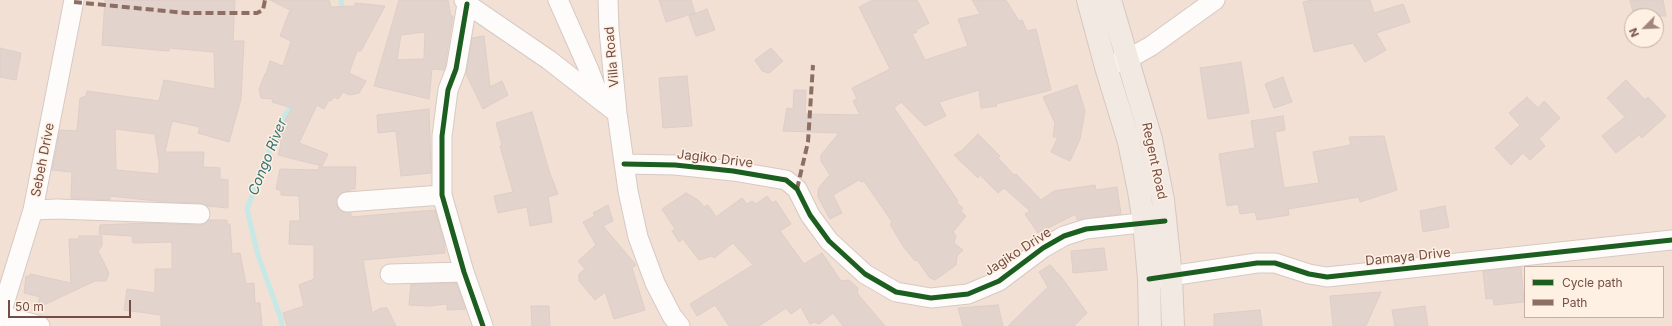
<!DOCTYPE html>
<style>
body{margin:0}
#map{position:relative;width:1672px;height:326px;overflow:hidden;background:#f6ece5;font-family:Inter,sans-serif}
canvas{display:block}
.legend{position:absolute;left:1524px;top:266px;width:140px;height:52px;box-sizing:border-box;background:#fff0e4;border:1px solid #c7afa4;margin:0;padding:5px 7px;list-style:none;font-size:12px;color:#744e44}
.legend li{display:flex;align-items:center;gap:8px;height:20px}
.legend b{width:20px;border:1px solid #c7afa4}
.north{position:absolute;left:1624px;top:8px;width:40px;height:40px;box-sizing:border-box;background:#fff0e4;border:1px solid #c7afa4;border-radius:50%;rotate:246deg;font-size:11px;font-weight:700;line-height:16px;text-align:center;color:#744e44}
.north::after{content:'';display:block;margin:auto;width:14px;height:18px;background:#a2857c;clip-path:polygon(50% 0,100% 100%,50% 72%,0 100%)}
.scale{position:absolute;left:8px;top:300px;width:123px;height:18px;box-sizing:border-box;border:2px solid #744e44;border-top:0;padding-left:5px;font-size:12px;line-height:14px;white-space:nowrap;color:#744e44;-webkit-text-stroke:3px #fff0e4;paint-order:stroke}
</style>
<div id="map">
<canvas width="1672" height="326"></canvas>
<ul class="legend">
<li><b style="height:5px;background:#1b5e20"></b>Cycle path</li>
<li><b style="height:5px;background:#8d6e63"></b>Path</li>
</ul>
<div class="north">N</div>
<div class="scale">50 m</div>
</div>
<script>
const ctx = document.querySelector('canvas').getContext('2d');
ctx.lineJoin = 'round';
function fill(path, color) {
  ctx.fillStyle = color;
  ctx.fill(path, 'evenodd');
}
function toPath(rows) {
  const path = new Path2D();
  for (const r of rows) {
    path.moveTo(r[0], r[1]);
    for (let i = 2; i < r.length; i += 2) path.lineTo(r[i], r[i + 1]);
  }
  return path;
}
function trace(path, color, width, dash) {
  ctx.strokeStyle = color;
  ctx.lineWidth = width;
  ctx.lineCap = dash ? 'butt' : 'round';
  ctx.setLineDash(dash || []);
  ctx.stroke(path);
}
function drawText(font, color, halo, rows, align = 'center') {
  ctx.font = font + ' Inter,sans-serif';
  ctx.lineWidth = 3;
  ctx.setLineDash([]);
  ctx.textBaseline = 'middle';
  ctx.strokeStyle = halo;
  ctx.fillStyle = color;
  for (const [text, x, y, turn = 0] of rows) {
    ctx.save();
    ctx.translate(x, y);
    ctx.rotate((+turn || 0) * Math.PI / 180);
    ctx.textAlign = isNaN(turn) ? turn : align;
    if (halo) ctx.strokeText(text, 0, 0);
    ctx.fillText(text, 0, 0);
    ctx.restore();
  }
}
fill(toPath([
 [0,0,1672,0,1672,326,0,326],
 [1632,16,1656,16,1656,40,1632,40],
 [1525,267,1663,267,1663,317,1525,317]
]), '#f2e0d4');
trace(toPath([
 [341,0,343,13],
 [282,326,281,319,258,255,247,209,279,125,294,102]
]), '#c6e8e6', 5);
const building = toPath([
 [105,0,235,0,233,41,244,41,241,99,229,142,198,133,200,127,172,121,165,152,204,152,203,167,220,168,220,179,228,180,228,208,207,206,200,203,166,202,110,196,110,200,71,198,72,172,52,170,60,130,77,131,80,98,86,96,87,91,159,101,164,80,215,89,214,52,169,48,169,51,102,45,105,0],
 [115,129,155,134,159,162,159,174,116,170,115,129],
 [270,0,329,0,331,7,355,6,355,3,385,6,361,51,357,51,349,73,366,81,359,93,350,95,343,92,338,99,334,97,331,101,329,100,324,109,317,105,299,143,328,154,322,166,278,155,281,144,275,139,292,108,272,102,273,99,261,98,259,89,265,74,266,74,270,61,283,66,291,41,280,36,290,10,270,0],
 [399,0,448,0,451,16,453,16,445,66,444,70,432,69,429,99,374,86,399,0],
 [425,32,424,59,397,60,401,35,425,32],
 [659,0,691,0,695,13,666,22,659,0],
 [873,0,917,0,929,23,916,30,917,32,912,34,925,60,968,46,958,19,980,14,972,0,1006,0,1019,21,1022,20,1027,31,1036,29,1051,90,996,104,997,106,981,108,979,90,939,102,946,116,925,126,901,102,894,108,958,201,956,202,963,208,961,211,966,216,953,232,956,236,954,243,963,250,957,256,956,265,935,280,930,278,917,260,915,261,903,246,890,224,892,222,864,181,861,182,859,180,833,195,842,213,830,219,818,197,818,190,820,186,830,175,821,161,821,155,839,133,783,131,787,108,793,109,794,90,806,90,805,114,860,115,853,101,857,99,852,88,890,69,859,7,873,0],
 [1311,0,1370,0,1374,13,1403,4,1410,22,1376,33,1386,50,1365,62,1353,43,1314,52,1303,2,1311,0],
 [1630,0,1663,0,1666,16,1634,16,1630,0],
 [707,9,715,30,696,36,689,16,707,9],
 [484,36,490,87,502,81,508,95,483,109,466,74,472,38,484,36],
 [0,48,21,53,16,80,0,77,0,48],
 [771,48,783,61,769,73,762,71,755,60,771,48],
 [1241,62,1249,113,1208,119,1200,68,1241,62],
 [687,76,692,126,663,128,659,78,687,76],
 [1283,77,1292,102,1274,108,1265,84,1283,77],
 [1626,80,1645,100,1648,97,1666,116,1642,138,1639,135,1616,153,1602,136,1625,117,1607,98,1626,80],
 [1077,85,1085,111,1080,139,1070,161,1051,152,1058,137,1053,137,1055,123,1043,97,1077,85],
 [1527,97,1538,108,1544,101,1560,118,1539,139,1545,146,1530,160,1523,153,1511,165,1495,148,1520,125,1509,113,1527,97],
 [429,109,431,173,401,176,396,131,378,133,377,115,429,109],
 [532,112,549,171,558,194,548,197,552,222,530,226,527,207,498,213,494,196,513,192,500,146,502,145,496,123,532,112],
 [1283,116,1285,130,1275,132,1284,188,1319,183,1313,152,1351,145,1349,137,1384,136,1397,190,1360,202,1359,197,1288,209,1289,215,1257,220,1255,212,1240,214,1238,204,1227,206,1219,154,1255,148,1251,121,1283,116],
 [978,134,1000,156,998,158,1014,175,1016,174,1041,200,1054,191,1095,185,1096,190,1117,187,1121,214,1077,220,1076,214,1038,233,1025,214,1030,211,1004,188,998,193,980,175,978,178,954,155,961,151,978,134],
 [319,167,356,167,355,189,350,189,350,191,341,193,337,198,336,202,338,208,343,212,351,213,351,217,435,210,444,242,445,253,363,260,372,313,381,308,387,308,396,326,287,326,283,313,304,306,299,285,314,279,314,245,289,244,290,221,300,221,299,196,281,195,281,191,276,189,280,169,318,170,319,167],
 [686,193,698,200,704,207,708,205,716,217,742,198,747,204,752,201,756,204,767,196,772,203,776,201,791,224,780,231,804,264,822,253,841,281,849,280,858,288,857,293,885,326,843,326,833,313,819,324,814,322,810,324,801,307,791,314,786,308,759,326,729,326,715,305,697,316,690,304,753,265,733,243,714,258,712,256,699,260,683,239,679,242,672,231,675,229,662,209,686,193],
 [608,205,613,221,603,226,636,265,632,268,645,310,614,319,605,292,595,300,579,281,579,274,585,269,578,261,596,245,583,222,595,216,593,213,608,205],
 [1445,206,1449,227,1423,232,1420,211,1445,206],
 [209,220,227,220,227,224,230,224,232,254,240,253,246,284,254,283,255,303,260,303,262,326,161,326,161,315,124,310,127,289,155,293,155,269,172,269,172,242,133,243,132,236,99,234,100,225,147,223,200,225,205,224,209,220],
 [79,236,102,236,102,246,98,251,109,273,106,281,95,281,37,308,40,297,24,293,26,276,29,277,30,274,71,283,69,239,79,239,79,236],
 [1104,248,1107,270,1073,273,1071,251,1104,248],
 [1050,265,1062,278,1087,313,1074,326,1008,326,1048,287,1039,272,1050,265],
 [1521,267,1524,302,1494,305,1493,298,1486,299,1483,271,1521,267],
 [456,283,466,309,447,310,447,304,429,306,409,305,411,284,456,283],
 [1381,292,1366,326,1333,326,1330,296,1381,292],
 [998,305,1003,326,963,326,958,308,998,305],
 [531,306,549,306,550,326,532,326,531,306],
 [1425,306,1428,326,1395,326,1392,310,1425,306],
 [1260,310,1262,326,1214,326,1214,314,1260,310]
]);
fill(building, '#e2d3cc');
trace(building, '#dfcec7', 1);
const minor = toPath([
 [464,0,467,4,549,60,617,113],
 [558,0,589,70,600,99],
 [608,0,609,30,617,113,628,191,638,237,655,283,672,316,680,326],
 [467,4,456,69,448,90,442,136,442,195,464,272,483,326],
 [1113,64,1128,59,1151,46,1215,0],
 [624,164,675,165,733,171,786,180,797,189,810,215,829,241,865,274,896,292,931,298,968,294,999,281,1043,248,1064,236,1086,229,1158,221],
 [347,202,442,195],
 [33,210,57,209,200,214],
 [390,274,464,272],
 [1157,278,1257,263,1275,263,1309,274,1327,277,1672,240],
 [1,315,40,326],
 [0,317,33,210,74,0]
]);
const primary = toPath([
 [1088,0,1106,67,1129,142,1139,191,1144,223,1149,279,1150,326],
 [1110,0,1151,139,1163,200,1171,276,1173,326]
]);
trace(minor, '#d7c9c3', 21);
trace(primary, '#d5c7c2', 24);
trace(minor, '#fefcfb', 19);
trace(primary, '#f2e9e2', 22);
trace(toPath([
 [74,2,186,13,257,13,263,10,265,0],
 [797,189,808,142,813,65]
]), '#8d6e63', 4, [8, 4]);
trace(toPath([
 [467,4,456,69,448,90,442,136,442,195,464,272,483,326],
 [624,164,675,165,733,171,786,180,797,189,810,215,829,241,865,274,896,292,931,298,968,294,999,281,1043,248,1064,236,1086,229,1165,221],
 [1149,279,1257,263,1275,263,1309,274,1327,277,1672,240]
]), '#1b5e20', 5);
drawText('13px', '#744e44', '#fff0e4', [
 ["Villa Road",612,57,-95],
 ["Jagiko Drive",715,159,7],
 ["Sebeh Drive",43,160,-79],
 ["Regent Road",1154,161,78],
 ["Jagiko Drive",1018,252,-33],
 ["Damaya Drive",1408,257,-6]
]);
drawText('italic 14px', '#357474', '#fff0e4', [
 ["Congo River",268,157,-68]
]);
</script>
